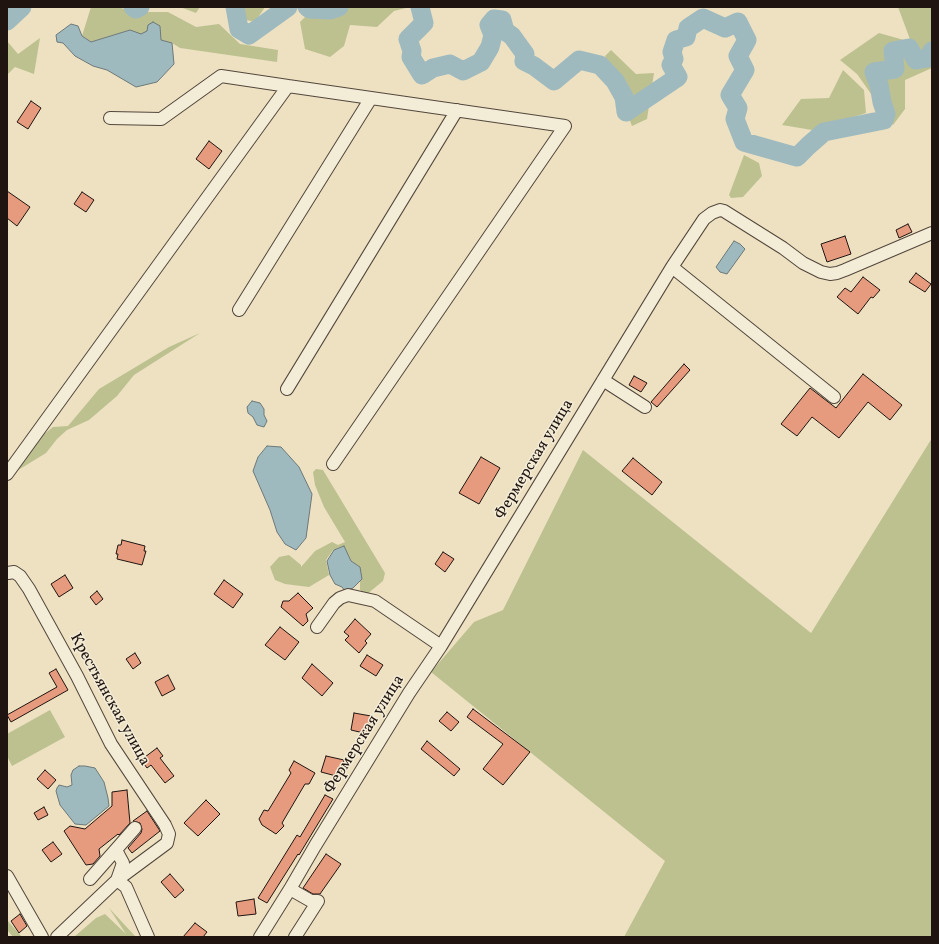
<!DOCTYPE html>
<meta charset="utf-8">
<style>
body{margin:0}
#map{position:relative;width:939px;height:944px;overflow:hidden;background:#ede1c1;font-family:Vollkorn,serif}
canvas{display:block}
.frame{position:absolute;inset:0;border:8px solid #201410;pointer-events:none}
</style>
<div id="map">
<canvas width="939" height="944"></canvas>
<div class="frame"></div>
</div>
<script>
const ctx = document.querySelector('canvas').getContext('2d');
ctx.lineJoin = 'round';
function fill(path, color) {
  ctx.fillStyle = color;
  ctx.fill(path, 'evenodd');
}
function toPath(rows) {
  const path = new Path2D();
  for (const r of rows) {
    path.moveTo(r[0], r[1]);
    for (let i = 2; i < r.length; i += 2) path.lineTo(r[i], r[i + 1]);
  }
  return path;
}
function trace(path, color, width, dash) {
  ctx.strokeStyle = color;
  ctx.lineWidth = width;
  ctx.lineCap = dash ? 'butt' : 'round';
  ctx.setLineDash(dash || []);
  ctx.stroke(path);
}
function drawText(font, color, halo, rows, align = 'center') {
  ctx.font = font + ' Vollkorn,serif';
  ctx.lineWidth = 3;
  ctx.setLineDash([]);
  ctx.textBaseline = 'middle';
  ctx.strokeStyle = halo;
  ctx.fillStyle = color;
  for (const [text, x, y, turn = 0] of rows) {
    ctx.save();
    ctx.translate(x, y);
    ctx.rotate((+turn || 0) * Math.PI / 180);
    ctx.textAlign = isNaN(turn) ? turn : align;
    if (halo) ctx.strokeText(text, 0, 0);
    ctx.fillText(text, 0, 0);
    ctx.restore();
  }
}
fill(toPath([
 [91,7,118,7,134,12,168,12,196,27,219,24,240,44,278,50,277,62,180,48,172,43,161,40,160,26,141,35,130,30,91,42,82,36],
 [180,7,200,7,196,13],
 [226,7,265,7,255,22,229,16],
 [315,7,410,7,394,11,377,27,350,25,344,46,330,57,305,49,300,22],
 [898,7,932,7,932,68,905,80,905,109,893,125,857,74,840,60,879,33,911,42],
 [40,38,34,74,15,67,7,75,7,41,18,54],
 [611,50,636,74,654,73,647,119,632,126,605,56],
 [843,70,864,90,866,113,812,130,782,125,801,99,829,98],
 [744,155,759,163,762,176,743,197,731,198,729,195],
 [200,333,134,375,117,396,89,420,67,430,57,439,46,453,15,472,8,467,8,463,53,427,68,426,99,389,169,347],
 [932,438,932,937,624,937,665,861,431,672,474,622,503,610,583,450,811,633],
 [316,469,323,470,385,573,383,581,366,595,360,590,360,567,351,561,344,546,333,550,326,560,329,575,309,587,285,584,275,580,270,567,279,557,289,555,301,565,301,567,315,551,332,542,338,545,345,542,324,507,315,485,313,472],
 [50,710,65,737,12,766,7,756,7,734],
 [109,908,136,937,74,937,96,918,105,914,126,934],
 [7,920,22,937,13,937,7,930]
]), '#bdc190');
const water = toPath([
 [153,22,160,26,161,40,172,43,174,64,157,82,136,87,107,70,93,66,75,56,63,43,57,42,56,35,71,24,78,26,82,36,91,42,130,30,141,34,147,31,148,25,153,22],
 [734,241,740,244,745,249,727,274,720,272,716,267,734,241],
 [252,401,260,403,264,409,264,415,267,421,264,427,257,425,253,417,248,413,247,407,252,401],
 [267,446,281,447,299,467,312,494,306,538,296,550,285,544,277,532,270,510,253,471,258,457,267,446],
 [344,546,351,561,360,567,362,579,353,588,345,591,342,587,335,584,330,575,327,561,334,550,344,546],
 [79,766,85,766,95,768,104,782,108,798,109,806,86,825,75,824,60,805,56,791,57,788,59,785,67,787,72,785,71,775,73,770,79,766]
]);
fill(water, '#9fbabf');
trace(water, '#6c7879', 1);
trace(toPath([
 [133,7,136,9,140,7],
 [235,7,239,29,249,35,288,7],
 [307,7,310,9,330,10,339,7],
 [420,7,424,23,408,39,412,51,411,57,422,75,433,68,450,64,463,71,481,62,490,47,493,35,489,25,494,19,502,20,505,31,512,36,525,54,524,61,534,66,554,81,579,60,600,65,615,81,624,97,626,112,678,77,671,65,674,59,672,52,676,40,686,37,688,28,703,18,725,28,738,22,747,40,738,56,745,70,730,95,738,108,735,119,744,142,797,157,808,146,824,132,884,120,886,114,882,102,879,85,874,72,895,69,893,51,909,48,916,60,928,58,932,51],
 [7,21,22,7]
]), '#9fbabf', 19);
const building = toPath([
 [31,101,41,108,28,129,17,122,31,101],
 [209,141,222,151,209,169,196,159,209,141],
 [7,191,30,207,17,226,7,218,7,191],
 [82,192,94,200,86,212,74,204,82,192],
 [908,224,912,232,899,238,896,230,908,224],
 [845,236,851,254,827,262,821,244,845,236],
 [916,273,931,284,925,292,909,282,916,273],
 [863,277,880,290,873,298,871,297,858,314,837,297,845,288,851,292,863,277],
 [684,364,690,370,657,407,651,402,684,364],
 [863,374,902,405,890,420,868,402,839,438,812,417,797,436,781,424,810,388,836,408,863,374],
 [634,376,647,383,641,392,629,385,634,376],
 [481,457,500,468,479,504,459,493,481,457],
 [633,458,662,482,652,495,622,471,633,458],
 [122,540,145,546,144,551,146,551,142,565,117,559,118,554,116,554,118,545,121,545,122,540],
 [443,552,454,559,445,572,435,564,443,552],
 [65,575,73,588,59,597,51,584,65,575],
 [224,580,243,594,233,608,214,594,224,580],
 [97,591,103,599,96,605,90,597,97,591],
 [298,593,313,608,306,614,308,621,303,626,281,607,283,601,289,601,298,593],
 [355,619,371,634,365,641,367,643,359,653,345,640,349,636,344,632,355,619],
 [280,627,299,642,285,660,265,645,280,627],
 [135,653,141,663,133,669,126,659,135,653],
 [367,655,383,665,376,676,360,666,367,655],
 [312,664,333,683,322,696,302,678,312,664],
 [56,669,68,690,11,722,7,715,57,687,49,673,56,669],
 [168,675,175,689,162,696,155,682,168,675],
 [473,709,530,752,503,785,483,769,503,744,467,717,473,709],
 [447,712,459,722,451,731,439,721,447,712],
 [354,713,371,716,368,734,351,730,354,713],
 [427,741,460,769,454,776,421,749,427,741],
 [157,748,163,756,160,758,174,776,165,783,151,765,147,768,141,760,157,748],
 [326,756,344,760,340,777,321,772,326,756],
 [294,761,315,773,309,784,305,784,282,823,284,826,276,834,262,825,259,819,264,810,268,811,291,773,289,770,294,761],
 [45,770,56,780,48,789,37,779,45,770],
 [127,790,130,823,119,835,118,834,99,849,100,856,93,864,86,865,64,831,70,826,85,829,112,806,112,792,127,790],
 [325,795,333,799,299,855,298,854,267,903,258,898,297,835,300,837,325,795],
 [206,800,220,814,198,836,184,823,206,800],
 [44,807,48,815,38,820,34,813,44,807],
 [147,811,160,831,132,853,128,848,141,833,142,829,140,823,133,821,147,811],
 [53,842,62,854,51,862,42,850,53,842],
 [326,854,341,864,320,894,313,894,303,888,326,854],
 [170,874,184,890,175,898,161,882,170,874],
 [254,899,256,914,238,916,236,902,254,899],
 [20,914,27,926,19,933,11,921,20,914],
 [195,923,207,932,203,937,183,937,195,923]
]);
fill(building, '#e69b7e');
trace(building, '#201410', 1);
const minor = toPath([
 [288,86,565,126,333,464],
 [672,267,834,397],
 [239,310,371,98],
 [603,380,645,407],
 [287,389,457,110],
 [7,474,288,86,221,76,161,119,110,118],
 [8,573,14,572,20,576,29,589,77,676,111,744,165,825,169,834,167,843,117,880,57,937],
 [317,627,334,603,340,598,348,595,375,601,441,646],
 [116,850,123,863,117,880,126,887,148,937],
 [7,876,42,937],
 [90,879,135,828],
 [290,889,311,901,318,901,295,937],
 [260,937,290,889,315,846,409,693,441,646,672,267,704,219,712,213,720,210,724,211,783,248,803,263,821,272,830,274,837,273,845,270,932,233]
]);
trace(minor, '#53473c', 14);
trace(minor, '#f3ecd7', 12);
drawText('16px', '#201410', '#f3ecd7', [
 ["Фермерская улица",535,460,-59],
 ["Крестьянская улица",109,700,61],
 ["Фермерская улица",365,735,-58]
]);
</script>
